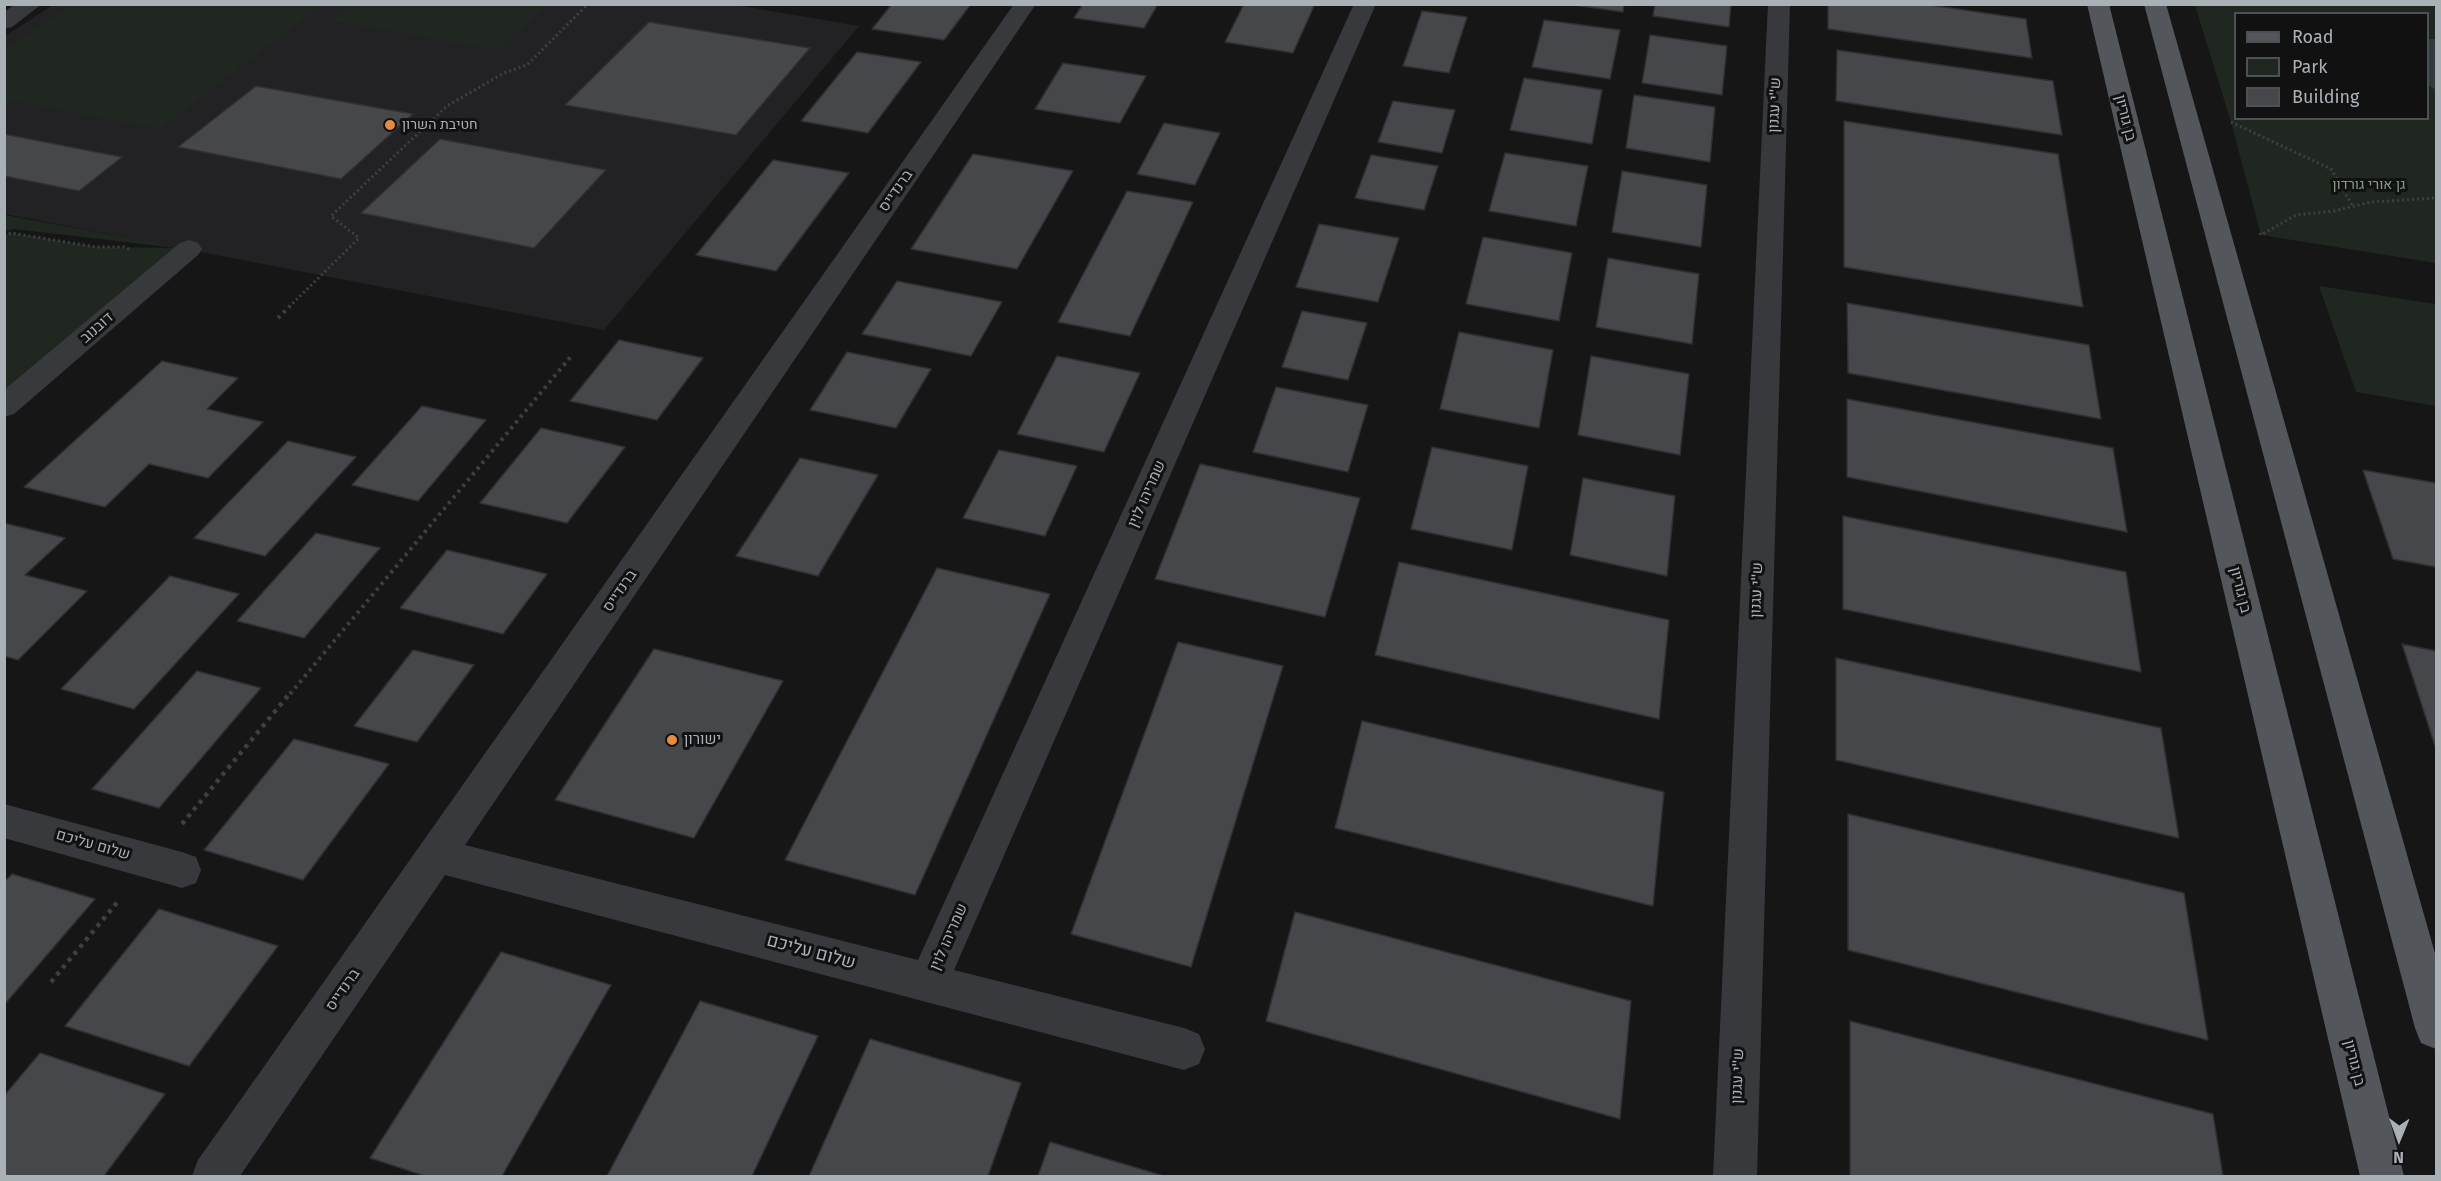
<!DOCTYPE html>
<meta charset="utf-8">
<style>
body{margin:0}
#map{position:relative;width:2441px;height:1181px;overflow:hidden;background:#161617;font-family:"Fira Sans",sans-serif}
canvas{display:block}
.frame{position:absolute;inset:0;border:6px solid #a9b0b6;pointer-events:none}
.legend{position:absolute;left:2234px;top:12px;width:195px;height:108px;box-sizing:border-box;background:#111112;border:2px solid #4e5154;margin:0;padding:8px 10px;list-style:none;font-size:18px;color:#a9b0b6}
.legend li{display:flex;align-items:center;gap:12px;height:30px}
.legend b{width:30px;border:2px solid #4e5154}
.north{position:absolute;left:2369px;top:1109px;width:60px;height:60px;-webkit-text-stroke:4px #111112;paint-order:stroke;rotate:181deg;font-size:16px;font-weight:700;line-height:24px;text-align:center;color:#a9b0b6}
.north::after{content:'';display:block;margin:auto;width:21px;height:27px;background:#a9b0b6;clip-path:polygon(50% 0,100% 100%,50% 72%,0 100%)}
</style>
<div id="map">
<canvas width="2441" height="1181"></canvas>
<div class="frame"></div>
<ul class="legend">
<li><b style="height:8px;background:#53565b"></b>Road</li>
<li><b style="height:16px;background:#202720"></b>Park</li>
<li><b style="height:16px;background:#45474a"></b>Building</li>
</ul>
<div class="north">N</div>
</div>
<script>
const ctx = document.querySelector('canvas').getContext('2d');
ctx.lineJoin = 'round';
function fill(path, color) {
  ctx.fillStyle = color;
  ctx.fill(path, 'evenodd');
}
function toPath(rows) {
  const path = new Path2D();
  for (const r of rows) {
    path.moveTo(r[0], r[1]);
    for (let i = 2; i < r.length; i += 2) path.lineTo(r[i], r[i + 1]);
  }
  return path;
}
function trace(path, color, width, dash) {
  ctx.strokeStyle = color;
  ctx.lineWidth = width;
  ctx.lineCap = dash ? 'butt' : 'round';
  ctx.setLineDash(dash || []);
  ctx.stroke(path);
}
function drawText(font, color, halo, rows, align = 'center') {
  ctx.font = font + ' "Fira Sans",Heebo,sans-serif';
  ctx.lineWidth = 6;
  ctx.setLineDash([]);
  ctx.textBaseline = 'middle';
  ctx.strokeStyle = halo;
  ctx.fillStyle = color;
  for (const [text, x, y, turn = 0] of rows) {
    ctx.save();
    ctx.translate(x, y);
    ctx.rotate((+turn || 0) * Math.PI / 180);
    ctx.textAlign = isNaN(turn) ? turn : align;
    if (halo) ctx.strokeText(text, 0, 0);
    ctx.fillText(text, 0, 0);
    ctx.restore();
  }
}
fill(toPath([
 [730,4,859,26,604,330,5,214,5,36,53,5]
]), '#222224');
fill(toPath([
 [73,4,321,4,321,5,160,129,5,100,5,50],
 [354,4,547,4,547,5,498,50,332,21],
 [2195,5,2436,5,2436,263,2261,235,2231,122],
 [2236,14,2428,14,2428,118,2236,118],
 [5,215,189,249,5,407,5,235,11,233,96,247,177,248,14,229,5,231],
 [2319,286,2435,304,2436,406,2356,392]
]), '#202720');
fill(toPath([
 [2428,39,2436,39,2436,90,2428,85]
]), '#303b3f');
const building = toPath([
 [892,4,971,4,944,40,872,29,892,4],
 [1083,4,1158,4,1144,28,1074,18,1083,4],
 [1244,4,1304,4,1314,6,1293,53,1225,42,1244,4],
 [1568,4,1624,4,1623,12,1568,4],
 [1655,4,1731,4,1729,27,1653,16,1655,4],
 [1828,4,1923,4,2026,19,2032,58,1828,29,1828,4],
 [1422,11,1467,17,1449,73,1403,66,1422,11],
 [1544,20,1620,30,1610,79,1532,67,1544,20],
 [649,22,810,48,736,135,565,105,649,22],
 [1650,35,1727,46,1722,95,1642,83,1650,35],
 [1837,50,2053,81,2062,135,1836,101,1837,50],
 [857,52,921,62,868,133,801,121,857,52],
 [1063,63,1146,76,1120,123,1035,109,1063,63],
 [1524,78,1602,90,1592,144,1510,130,1524,78],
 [256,86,413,114,341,179,178,147,256,86],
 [1634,95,1715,107,1710,162,1626,148,1634,95],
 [1393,101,1455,110,1442,153,1378,142,1393,101],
 [1844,121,2058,154,2083,307,1844,267,1844,121],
 [1164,123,1220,133,1195,185,1137,174,1164,123],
 [4,134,122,157,79,191,4,176,4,134],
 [440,139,606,170,534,248,361,213,440,139],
 [1505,153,1588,166,1576,226,1489,211,1505,153],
 [973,154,1073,171,1017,269,911,249,973,154],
 [1371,155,1438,166,1424,210,1355,198,1371,155],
 [773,160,849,173,776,271,696,255,773,160],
 [1622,171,1707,185,1701,247,1612,232,1622,171],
 [1127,191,1193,202,1130,336,1058,322,1127,191],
 [1319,224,1399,238,1378,302,1296,287,1319,224],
 [1483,237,1572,253,1559,321,1466,304,1483,237],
 [1608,258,1699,274,1692,344,1596,327,1608,258],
 [897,281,1002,302,971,356,862,334,897,281],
 [1847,303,2089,345,2101,419,1848,373,1847,303],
 [1302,311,1367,323,1348,380,1282,367,1302,311],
 [1459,332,1553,350,1539,428,1440,409,1459,332],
 [619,340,703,358,657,420,570,401,619,340],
 [847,352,931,369,896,428,810,410,847,352],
 [1057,356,1140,373,1104,452,1017,434,1057,356],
 [1591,356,1689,374,1680,455,1578,435,1591,356],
 [162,361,238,378,207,409,263,422,208,478,149,464,105,507,24,487,162,361],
 [1276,387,1368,405,1348,472,1253,452,1276,387],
 [1847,399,2113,448,2127,532,1847,477,1847,399],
 [422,406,486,420,418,501,352,485,422,406],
 [541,428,625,447,567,523,480,503,541,428],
 [288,441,356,457,265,556,194,538,288,441],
 [1432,447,1528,466,1512,550,1411,529,1432,447],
 [999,450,1077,466,1045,536,963,518,999,450],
 [800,458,878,475,818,576,736,556,800,458],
 [1200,464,1360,498,1325,617,1155,579,1200,464],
 [2363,470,2436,483,2436,567,2393,559,2363,470],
 [1583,478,1675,496,1667,576,1570,555,1583,478],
 [1843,516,2126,572,2141,672,1843,609,1843,516],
 [4,523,65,538,25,575,87,591,18,660,4,656,4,523],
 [316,533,380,548,304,638,237,621,316,533],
 [447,550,547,574,503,634,400,608,447,550],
 [1399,562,1669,620,1659,719,1375,655,1399,562],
 [937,568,1050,594,915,895,785,860,937,568],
 [170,576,239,594,134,709,61,689,170,576],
 [1178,642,1283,666,1191,967,1071,934,1178,642],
 [2402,644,2436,651,2436,749,2402,644],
 [654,649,783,681,694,838,555,800,654,649],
 [413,650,474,665,417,742,354,726,413,650],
 [1836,658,2161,728,2179,838,1836,760,1836,658],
 [197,671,261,688,159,808,92,789,197,671],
 [1362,721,1664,792,1653,906,1335,828,1362,721],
 [294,739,389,764,303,880,204,850,294,739],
 [1848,814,2184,893,2208,1040,1848,950,1848,814],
 [12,874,95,899,4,1005,4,882,12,874],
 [159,909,278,946,189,1066,65,1026,159,909],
 [1295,912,1631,1001,1620,1119,1266,1021,1295,912],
 [501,952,611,985,502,1176,425,1176,370,1158,501,952],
 [700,1001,818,1036,752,1176,607,1176,700,1001],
 [1850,1021,2213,1114,2223,1176,1850,1176,1850,1021],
 [870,1039,1021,1083,988,1176,809,1176,870,1039],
 [40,1053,165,1094,104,1176,4,1176,4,1096,40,1053],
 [1050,1142,1164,1176,1038,1176,1050,1142]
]);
fill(building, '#45474a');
trace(building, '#303033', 1.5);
trace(toPath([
 [2231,122,2331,169,2352,205],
 [2260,233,2261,235,2296,215,2334,211,2371,202,2436,198],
 [4,235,11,233,96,247,124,247,131,250],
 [289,307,359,238,331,216,447,106,504,73,527,65,588,4]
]), '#3d4043', 3, [2, 3]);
trace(toPath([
 [278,318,290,306],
 [290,694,573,354]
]), '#3d4043', 4, [3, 4.5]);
trace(toPath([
 [182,824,291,692],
 [51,982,120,899]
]), '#3d4043', 4.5, [4, 5]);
fill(toPath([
 [15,4,42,4,12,27,4,29,4,12,15,4],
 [1014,4,1036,4,465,845,918,960,1354,4,1376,4,954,970,1184,1028,1199,1034,1205,1049,1199,1064,1184,1070,445,875,240,1176,192,1176,198,1160,1014,4],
 [1768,4,1790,4,1757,1176,1713,1176,1768,4],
 [189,240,198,243,202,249,198,255,14,414,4,417,4,390,180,243,189,240],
 [4,804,182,852,196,857,201,870,196,883,182,888,4,838,4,804]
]), '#37393c');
fill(toPath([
 [2087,4,2109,4,2404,1176,2360,1176,2087,4],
 [2144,4,2166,4,2436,957,2436,1049,2421,1043,2415,1028,2144,4]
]), '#53565b');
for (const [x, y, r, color] of [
 [390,125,6,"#e58c40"],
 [672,740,6,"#e58c40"]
]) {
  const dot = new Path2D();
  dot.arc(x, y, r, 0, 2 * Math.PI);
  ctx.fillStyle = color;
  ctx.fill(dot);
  trace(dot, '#111112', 2);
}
drawText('14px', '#a9b0b6', '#111112', [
 ["חטיבת השרון",402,125]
], 'left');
drawText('14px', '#85a081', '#111112', [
 ["גן אורי גורדון",2369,185]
]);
drawText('15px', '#a9b0b6', '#111112', [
 ["ש''י עגנון",1775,105,-88],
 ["בן גוריון",2125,118,76],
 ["ברנדייס",896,191,-55],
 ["דובנוב",97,328,-41],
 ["שמריהו לוין",1147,494,-66],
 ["ש''י עגנון",1757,590,-88],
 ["בן גוריון",2240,590,76],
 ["ברנדייס",620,591,-55],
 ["שלום עליכם",93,845,16],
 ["שמריהו לוין",949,937,-66],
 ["ברנדייס",343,990,-55],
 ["בן גוריון",2354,1063,76],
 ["ש''י עגנון",1738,1076,-88]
]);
drawText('15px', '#a9b0b6', '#111112', [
 ["ישורון",684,740]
], 'left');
drawText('18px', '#a9b0b6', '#111112', [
 ["שלום עליכם",811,952,15]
]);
</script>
